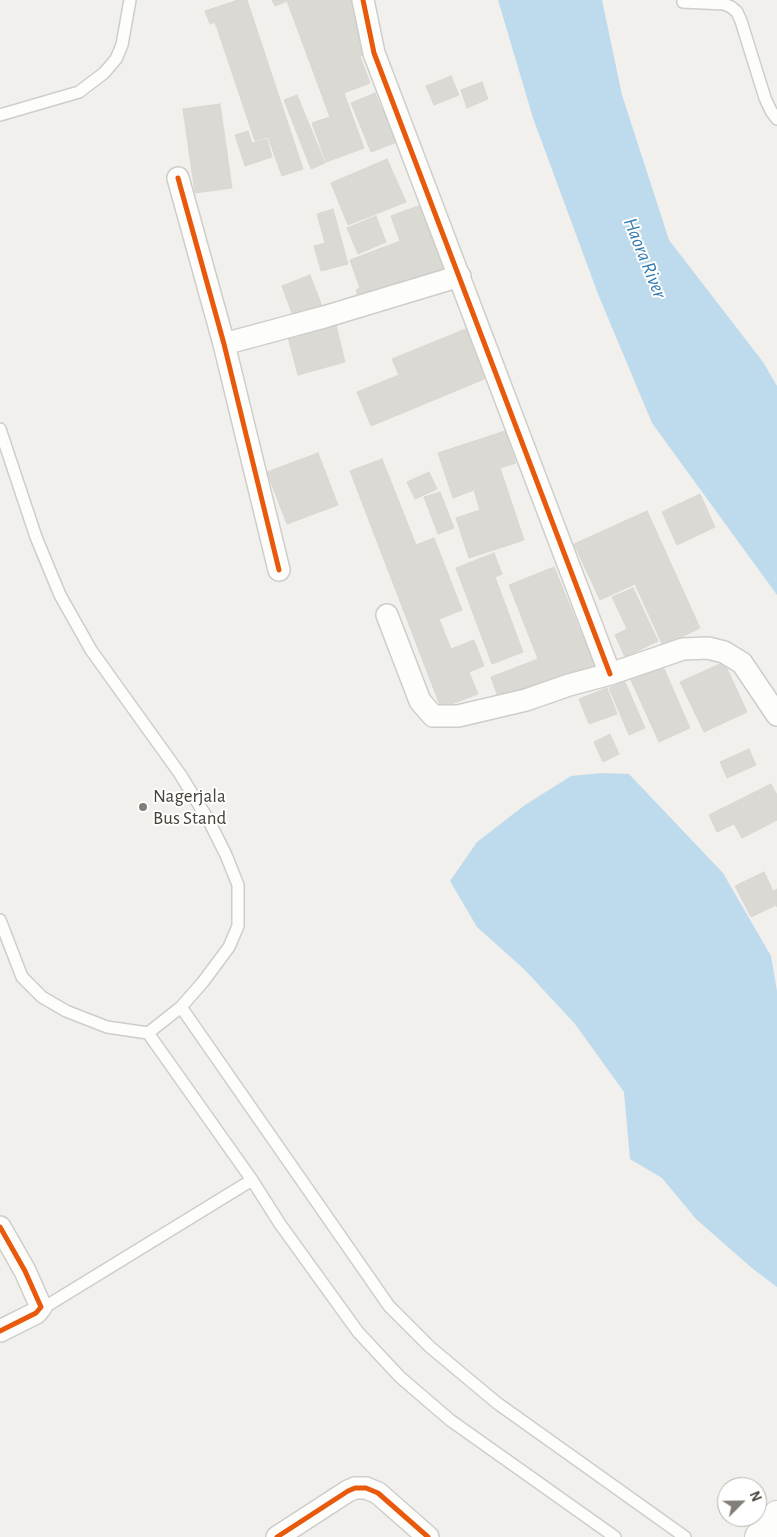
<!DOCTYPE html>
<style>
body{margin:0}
#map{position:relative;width:777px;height:1537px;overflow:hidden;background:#f1f0ec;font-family:"Alegreya Sans",sans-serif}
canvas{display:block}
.north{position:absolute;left:717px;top:1477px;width:50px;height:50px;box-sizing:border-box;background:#fff;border:1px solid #b5b3af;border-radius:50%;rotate:67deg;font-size:14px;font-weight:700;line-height:20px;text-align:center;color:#474138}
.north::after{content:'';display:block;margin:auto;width:18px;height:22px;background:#827e77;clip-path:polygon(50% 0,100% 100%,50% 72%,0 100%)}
</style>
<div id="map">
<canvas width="777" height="1537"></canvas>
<div class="north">N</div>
</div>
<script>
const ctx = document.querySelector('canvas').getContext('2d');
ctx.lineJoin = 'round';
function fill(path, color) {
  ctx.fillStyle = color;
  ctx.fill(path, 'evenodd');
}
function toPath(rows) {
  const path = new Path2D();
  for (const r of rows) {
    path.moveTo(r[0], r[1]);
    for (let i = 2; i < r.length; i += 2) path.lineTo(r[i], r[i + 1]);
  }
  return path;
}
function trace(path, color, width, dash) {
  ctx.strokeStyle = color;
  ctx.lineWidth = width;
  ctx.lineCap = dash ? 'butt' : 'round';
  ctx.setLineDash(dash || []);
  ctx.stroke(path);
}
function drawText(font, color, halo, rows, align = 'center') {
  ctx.font = font + ' "Alegreya Sans",sans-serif';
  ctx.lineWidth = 4;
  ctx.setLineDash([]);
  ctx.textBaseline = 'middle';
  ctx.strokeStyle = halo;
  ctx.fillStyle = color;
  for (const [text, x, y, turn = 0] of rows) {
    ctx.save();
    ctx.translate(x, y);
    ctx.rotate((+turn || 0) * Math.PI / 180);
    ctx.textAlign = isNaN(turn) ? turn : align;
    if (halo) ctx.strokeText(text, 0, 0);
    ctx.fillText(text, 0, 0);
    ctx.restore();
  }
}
fill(toPath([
 [498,0,602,0,622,95,669,240,763,362,777,386,777,595,652,423,598,294,533,118],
 [601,773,629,774,723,873,771,956,777,991,777,1287,753,1269,696,1219,662,1178,630,1159,624,1092,575,1024,525,970,477,927,450,881,477,842,525,805,571,776]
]), '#bedaed');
const building = toPath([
 [238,0,247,0,303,169,282,176,268,137,255,141,215,22,210,24,205,11,238,0],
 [272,0,355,0,368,54,360,56,370,83,344,93,364,148,326,162,312,123,330,117,287,1,275,6,272,0],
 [451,76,459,95,434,105,426,86,451,76],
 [482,82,488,99,467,108,461,90,482,82],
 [375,93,382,110,392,106,405,139,371,152,351,103,375,93],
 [297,95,325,163,311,169,284,100,297,95],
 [220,104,232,188,195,193,183,109,220,104],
 [248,131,252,143,267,139,272,157,245,166,235,135,248,131],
 [387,159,406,202,348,225,331,183,387,159],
 [429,202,456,274,360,303,356,290,360,288,350,260,400,241,391,216,429,202],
 [333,209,348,264,321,271,314,246,325,243,317,214,333,209],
 [376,216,386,242,358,254,347,228,376,216],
 [310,275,325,314,296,324,282,286,310,275],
 [336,325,345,362,298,375,288,337,336,325],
 [473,326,494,375,371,426,357,392,399,375,392,359,473,326],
 [505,431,516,463,500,468,524,540,469,558,456,518,480,510,474,490,453,498,438,453,505,431],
 [318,453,338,505,287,524,267,472,318,453],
 [382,459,416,545,434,538,462,610,439,619,451,649,474,640,484,666,469,672,478,694,441,708,350,471,382,459],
 [429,472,437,489,415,499,407,482,429,472],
 [440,492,454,528,438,534,424,497,440,492],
 [700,494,715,527,677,545,662,512,700,494],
 [647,511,700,628,663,646,635,584,600,600,574,544,647,511],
 [494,553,502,574,495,577,523,652,492,664,456,568,494,553],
 [554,567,597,672,499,700,491,677,538,659,509,585,554,567],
 [633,588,658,641,625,657,615,635,627,629,612,597,633,588],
 [724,662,747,712,704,732,680,682,724,662],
 [662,664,690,728,659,742,630,678,662,664],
 [625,682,645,728,629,735,609,688,625,682],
 [607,688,617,714,589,724,579,699,607,688],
 [610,734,619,754,603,762,594,742,610,734],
 [749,749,756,765,727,778,720,762,749,749],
 [771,784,777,795,777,820,742,838,734,824,717,832,709,815,771,784],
 [764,872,773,891,777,889,777,907,776,905,751,917,735,886,764,872]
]);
fill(building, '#dbd9d4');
trace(building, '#d9d7d2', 1);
const service = toPath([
 [683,2,724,4,731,7,737,12,741,21,765,98,771,111,777,119],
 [0,115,79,92,104,73,116,59,122,45,130,0],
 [0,429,36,537,60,595,91,650,180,774,209,821,226,855,238,885,238,926,229,947,203,982,181,1007,148,1033,107,1027,66,1011,42,997,22,977,0,920],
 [181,1007,389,1306,430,1347,497,1403,685,1537],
 [148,1033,252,1180,280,1224,358,1332,400,1377,450,1420,615,1537],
 [40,1310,252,1180]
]);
const minor = toPath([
 [363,0,374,53,610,674],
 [178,178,224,344,279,570],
 [224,344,324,317,460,276],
 [387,615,420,701,433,716,458,716,526,700,569,685,610,674,683,649,708,648,724,652,742,663,777,715],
 [0,1227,25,1271,41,1307,36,1313,0,1331],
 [277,1537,348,1491,355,1488,366,1488,378,1493,428,1537]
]);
const tertiary = toPath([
 [759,1537,777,1515]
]);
trace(service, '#cfcdc9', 14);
trace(minor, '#cfcdc9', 24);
trace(tertiary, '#cfcdc9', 30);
trace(service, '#fdfdfc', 11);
trace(minor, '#fdfdfc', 21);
trace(tertiary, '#fdfdfc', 28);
trace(toPath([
 [363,0,374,53,610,674],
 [178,178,224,344,279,570],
 [0,1227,25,1271,41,1307,36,1313,0,1331],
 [277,1537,348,1491,355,1488,366,1488,378,1493,428,1537]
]), '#e8590c', 5);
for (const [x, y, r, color] of [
 [143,807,5,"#827e77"]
]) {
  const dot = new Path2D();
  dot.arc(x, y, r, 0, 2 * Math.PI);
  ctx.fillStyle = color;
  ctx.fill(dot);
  trace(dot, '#fff', 2);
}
drawText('19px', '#474138', '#fff', [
 ["Nagerjala",153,796],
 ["Bus Stand",153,818]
], 'left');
drawText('italic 20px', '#347bb0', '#fff', [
 ["Haora River",645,258,68]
]);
</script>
